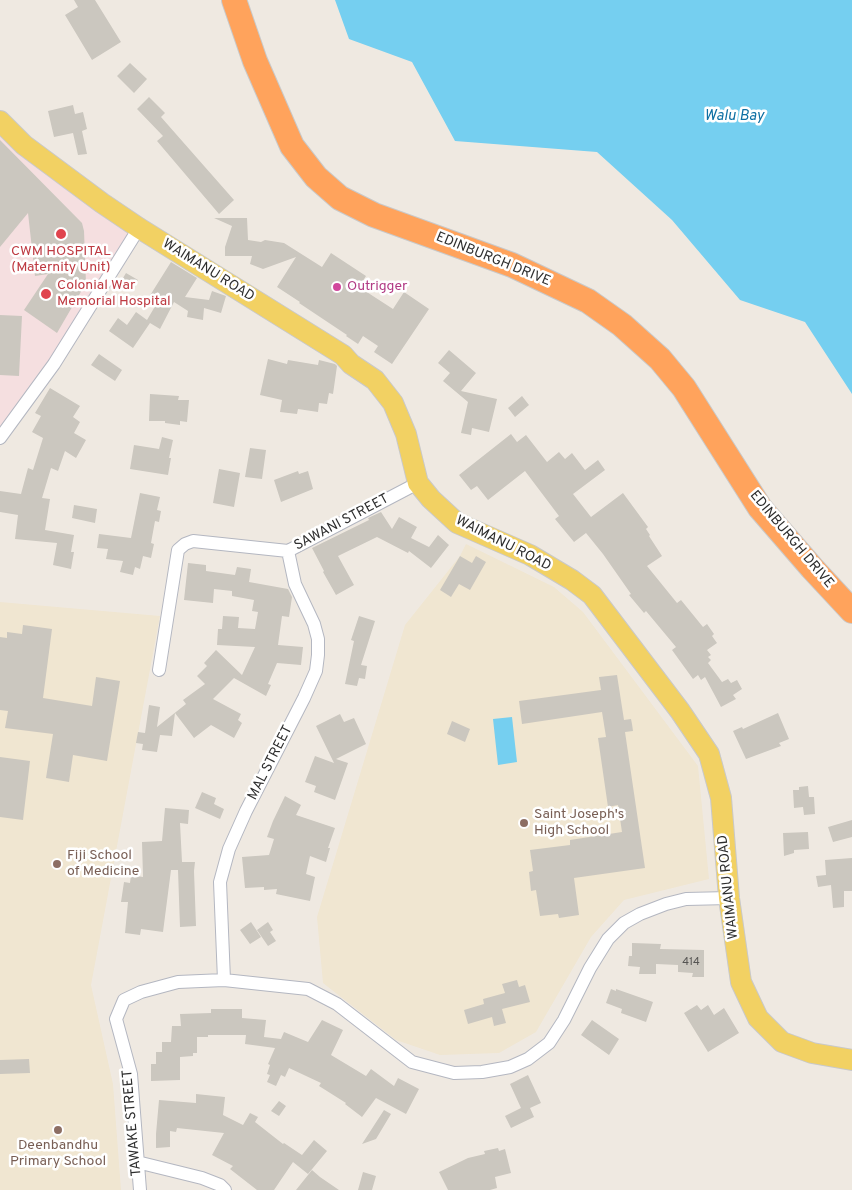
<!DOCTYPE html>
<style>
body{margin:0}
canvas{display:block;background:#efe9e1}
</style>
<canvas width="852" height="1190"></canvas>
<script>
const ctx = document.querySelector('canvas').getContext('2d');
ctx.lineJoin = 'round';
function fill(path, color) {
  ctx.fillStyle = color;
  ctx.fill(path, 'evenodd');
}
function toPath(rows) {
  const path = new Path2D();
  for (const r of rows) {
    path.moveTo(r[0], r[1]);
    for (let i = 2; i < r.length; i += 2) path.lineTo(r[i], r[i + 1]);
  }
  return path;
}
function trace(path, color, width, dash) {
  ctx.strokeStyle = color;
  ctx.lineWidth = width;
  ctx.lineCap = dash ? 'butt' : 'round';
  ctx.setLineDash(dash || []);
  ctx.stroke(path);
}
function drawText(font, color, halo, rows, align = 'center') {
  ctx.font = font + ' Overpass,sans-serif';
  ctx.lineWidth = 5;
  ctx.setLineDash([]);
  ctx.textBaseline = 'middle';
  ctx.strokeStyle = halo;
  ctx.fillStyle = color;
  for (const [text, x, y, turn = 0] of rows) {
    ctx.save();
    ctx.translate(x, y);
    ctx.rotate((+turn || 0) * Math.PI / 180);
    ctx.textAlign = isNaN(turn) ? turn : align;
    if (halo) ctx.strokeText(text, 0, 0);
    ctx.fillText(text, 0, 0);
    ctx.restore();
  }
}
fill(toPath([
 [466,544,554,587,583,612,698,766,709,879,624,900,591,937,536,1032,499,1053,440,1055,396,1040,323,983,317,917,405,625,460,556],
 [0,602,160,616,91,985,113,1084,121,1190,0,1190]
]), '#f0e6d1');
fill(toPath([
 [0,128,135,225,48,362,0,429]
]), '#f5dfe0');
fill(toPath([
 [335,0,852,0,852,394,805,322,740,300,672,220,597,152,455,141,412,62,349,39],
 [512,717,517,762,498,765,493,719]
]), '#75cff0');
fill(toPath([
 [74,0,95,0,121,42,92,60,65,15,78,7],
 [130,63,147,79,134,93,117,76],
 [149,97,165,113,161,117,234,200,219,214,157,141,163,136,137,109],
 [73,105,75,114,83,112,87,129,82,131,87,154,78,155,73,133,54,137,48,111],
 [0,140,82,223,84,231,86,283,57,333,24,310,48,274,35,276,28,213,0,247],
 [214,218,247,218,248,240,261,242,265,240,284,243,322,267,331,253,366,276,359,287,393,309,404,292,429,309,392,364,374,352,378,346,363,336,358,344,346,336,347,335,299,303,300,302,277,287,296,257,263,269,250,264,252,256,225,256,225,247,232,226],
 [171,262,197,278,185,297,209,300,212,291,226,296,221,313,204,308,203,320,187,317,188,311,174,302,160,329,150,323,133,348,109,331,118,318,127,325,136,312,147,320,157,303,149,297],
 [126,273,138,280,131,290,120,283],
 [0,315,22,316,19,376,0,375],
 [449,350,476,373,461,391,497,399,489,432,472,428,471,435,461,433,468,402,443,381,450,373,438,363],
 [99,354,122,370,115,381,91,365],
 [268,359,287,364,288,360,318,365,319,360,335,364,337,366,333,394,329,393,327,404,319,403,318,412,298,409,297,414,280,412,282,400,260,395],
 [50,388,80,406,73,417,80,422,74,433,86,440,76,458,65,451,58,471,51,468,42,498,50,499,45,530,74,535,71,552,74,552,71,569,53,565,57,543,15,539,18,515,0,512,0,491,21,494,28,468,33,470,43,438,32,432,41,416,35,413],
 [150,394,179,396,178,400,189,400,187,422,180,421,180,425,165,423,165,421,149,421],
 [522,396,529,405,515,417,508,408],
 [511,434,517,442,526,435,547,462,559,452,565,459,572,453,585,470,598,460,605,470,573,494,591,517,623,493,648,527,646,529,650,535,649,536,662,556,647,566,677,603,681,600,703,627,707,624,714,634,712,636,717,643,707,650,711,655,708,657,711,660,708,663,722,682,728,679,731,683,737,680,742,689,733,695,736,699,721,707,705,677,701,680,698,675,693,679,672,650,676,647,646,611,644,613,629,595,631,594,603,554,586,533,574,542,555,519,559,516,525,471,488,500,477,486,471,490,459,475],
 [162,437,173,440,169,458,171,458,168,475,130,469,134,445,159,449],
 [250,448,266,450,262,479,245,477],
 [219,469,240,473,234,507,213,503],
 [298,471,299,474,308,471,313,489,281,502,274,480],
 [140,493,160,497,157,510,161,511,159,522,155,521,151,543,154,544,151,558,143,556,140,569,135,567,133,575,120,572,123,561,106,559,108,549,97,548,99,534,131,538],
 [74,505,97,509,95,523,72,518],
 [381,512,392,529,399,517,417,527,411,538,429,547,438,535,449,545,431,568,409,551,408,553,377,537,338,556,354,585,336,595,323,572,324,571,312,548,369,520,368,518],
 [460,556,472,563,476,556,486,562,470,590,459,584,451,597,440,590],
 [188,563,206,565,206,571,235,575,237,567,251,569,249,582,288,589,292,597,289,617,282,616,278,645,303,647,301,665,277,663,268,684,271,685,266,696,234,678,213,699,241,714,238,720,242,723,234,738,211,725,194,738,175,713,172,736,160,735,157,752,142,750,143,744,136,743,138,732,145,733,149,705,160,707,157,727,186,704,183,700,205,684,197,676,207,666,204,663,216,650,242,675,255,647,217,645,218,629,222,629,223,616,239,617,238,628,255,629,258,612,252,611,254,600,232,596,232,591,214,589,213,603,184,600],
 [359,616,375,621,361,665,367,666,365,679,359,678,357,686,345,684,354,641,351,640],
 [23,625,52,629,43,698,92,706,96,677,120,681,107,761,73,755,69,782,46,778,53,734,5,728,8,711,0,710,0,637,7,638,7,632,22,634],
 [617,675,624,720,631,719,632,724,633,731,625,732,645,868,574,878,579,915,559,918,558,914,540,916,536,890,531,891,529,872,533,871,530,850,570,845,570,840,622,832,618,805,608,807,598,738,606,737,602,712,522,724,519,701,601,690,599,677],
 [778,713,789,739,779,743,781,746,746,759,733,731,742,727,743,729],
 [340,714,344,722,354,718,366,744,336,759,348,763,335,800,314,792,316,786,305,782,315,756,334,763,316,726],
 [452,721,470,729,465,742,447,734],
 [0,757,30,761,23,820,0,817],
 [808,786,809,797,814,797,815,814,804,815,803,807,794,808,793,790,799,790,799,787],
 [202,792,216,798,214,804,224,809,220,819,195,808],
 [285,796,301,805,296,815,335,828,328,848,330,848,326,862,310,856,306,874,315,877,310,901,276,894,277,889,264,890,264,887,245,888,242,857,269,855,274,839,267,837,273,821],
 [165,808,189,810,188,824,180,823,182,862,195,862,194,871,196,926,180,927,178,870,171,870,163,932,141,929,140,935,125,933,128,902,121,902,124,882,130,883,131,875,143,877,142,842,162,841],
 [852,820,852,837,833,842,828,827],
 [808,832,809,849,794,850,794,853,784,856,783,833],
 [852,858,852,891,844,891,844,907,833,908,831,885,818,887,816,876,826,875,825,860],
 [251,922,261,937,250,944,240,930],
 [268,922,273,930,270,932,276,941,268,946,257,930],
 [632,943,661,944,660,949,704,950,704,977,692,977,693,973,678,972,678,965,656,964,656,974,639,974,640,967,628,966,629,956,632,956],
 [517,980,519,987,525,985,530,1002,502,1009,506,1023,494,1026,492,1017,468,1024,464,1010,484,1004,483,999,505,993,502,984],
 [611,989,616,991,616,989,653,1002,646,1022,621,1013,622,1009,606,1003],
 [697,1005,701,1010,708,1005,714,1015,724,1008,739,1033,708,1052,684,1013],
 [211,1009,242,1009,242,1018,266,1020,264,1037,281,1039,284,1032,308,1042,322,1020,343,1030,331,1055,366,1076,371,1069,394,1086,398,1078,419,1089,406,1114,376,1098,362,1117,345,1104,346,1103,319,1086,321,1083,289,1068,285,1077,281,1075,276,1086,267,1082,270,1075,267,1074,270,1065,268,1064,275,1048,245,1044,246,1035,208,1035,208,1037,197,1037,197,1053,193,1053,193,1056,180,1057,180,1080,151,1081,151,1064,156,1064,156,1052,162,1052,162,1042,171,1042,172,1026,181,1026,180,1014,211,1013],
 [592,1020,619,1039,609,1055,581,1035],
 [29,1059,30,1073,0,1074,0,1060],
 [528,1075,541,1103,530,1108,534,1117,511,1128,505,1116,521,1108,510,1084],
 [196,1094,225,1097,223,1115,243,1125,250,1113,258,1117,255,1122,283,1144,284,1143,302,1155,314,1140,327,1151,308,1174,293,1162,274,1190,257,1190,230,1169,233,1166,212,1155,224,1133,177,1128,176,1132,170,1131,170,1147,156,1148,156,1134,159,1100,196,1103],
 [279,1101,286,1106,279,1116,271,1111],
 [384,1110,391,1114,376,1139,362,1144],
 [498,1148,499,1151,505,1149,511,1173,495,1177,497,1188,490,1190,448,1190,439,1172,468,1158,485,1154,484,1151],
 [312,1170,320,1177,339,1190,296,1190],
 [363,1172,376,1176,372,1190,358,1190]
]), '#cbc7bf');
const street = toPath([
 [0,438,54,364,139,228],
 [159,670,178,550,185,544,193,541,288,551,418,483],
 [224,980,220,882,229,849,246,811,304,698,316,671,318,655,318,639,314,624,295,584,288,551],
 [137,1162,202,1178,220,1185,225,1190],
 [140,1190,131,1074,116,1019,124,1000,141,992,178,982,224,980,308,989,337,1004,412,1062,454,1073,482,1072,510,1067,528,1059,549,1043,564,1020,590,968,608,939,624,923,640,914,666,904,686,899,729,898]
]);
const primary = toPath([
 [0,121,24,145,102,203,139,228,343,355,351,364,375,380,393,403,406,434,418,483,431,499,457,523,530,555,572,580,592,595,680,711,709,754,721,798,729,898,741,982,758,1018,782,1042,812,1053,852,1060]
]);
const highway = toPath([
 [234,0,255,61,292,146,316,177,340,198,374,215,512,265,588,301,622,325,660,359,684,388,760,508,812,568,852,611]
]);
trace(street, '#b4b7c1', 14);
trace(primary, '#c9c9c9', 22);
trace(highway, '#c9c9c9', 26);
trace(street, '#fff', 12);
trace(primary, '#f2d163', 20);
trace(highway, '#ffa35c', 24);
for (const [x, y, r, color] of [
 [61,234,6,"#e0444e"],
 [337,287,5,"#d1479c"],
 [46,294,6,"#e0444e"],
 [524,823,5,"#8d6e63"],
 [57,864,5,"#8d6e63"],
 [58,1130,5,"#8d6e63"]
]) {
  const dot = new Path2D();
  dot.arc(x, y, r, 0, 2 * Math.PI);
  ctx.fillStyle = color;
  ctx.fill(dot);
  trace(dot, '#fff', 2);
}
drawText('11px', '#555452', null, [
 ["414",691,963]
]);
drawText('14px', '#be3a42', '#fff', [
 ["CWM HOSPITAL",61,252],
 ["(Maternity Unit)",61,268],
 ["Colonial War",57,286,"left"],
 ["Memorial Hospital",57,302,"left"]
]);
drawText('14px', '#2e2e2e', '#fff', [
 ["EDINBURGH DRIVE",493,260,22],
 ["WAIMANU ROAD",208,271,32],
 ["SAWANI STREET",342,523,-28],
 ["EDINBURGH DRIVE",791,540,50],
 ["WAIMANU ROAD",503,544,27],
 ["MAL STREET",271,763,-63],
 ["WAIMANU ROAD",729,887,-96],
 ["TAWAKE STREET",133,1123,-95]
]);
drawText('14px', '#b23c85', '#fff', [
 ["Outrigger",347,287]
], 'left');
drawText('14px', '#785e54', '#fff', [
 ["Saint Joseph's",534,815],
 ["High School",534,831],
 ["Fiji School",67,856],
 ["of Medicine",67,872],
 ["Deenbandhu",58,1146,"center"],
 ["Primary School",58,1162,"center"]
], 'left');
drawText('italic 15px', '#0d6fa3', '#fff', [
 ["Walu Bay",734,117]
]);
</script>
